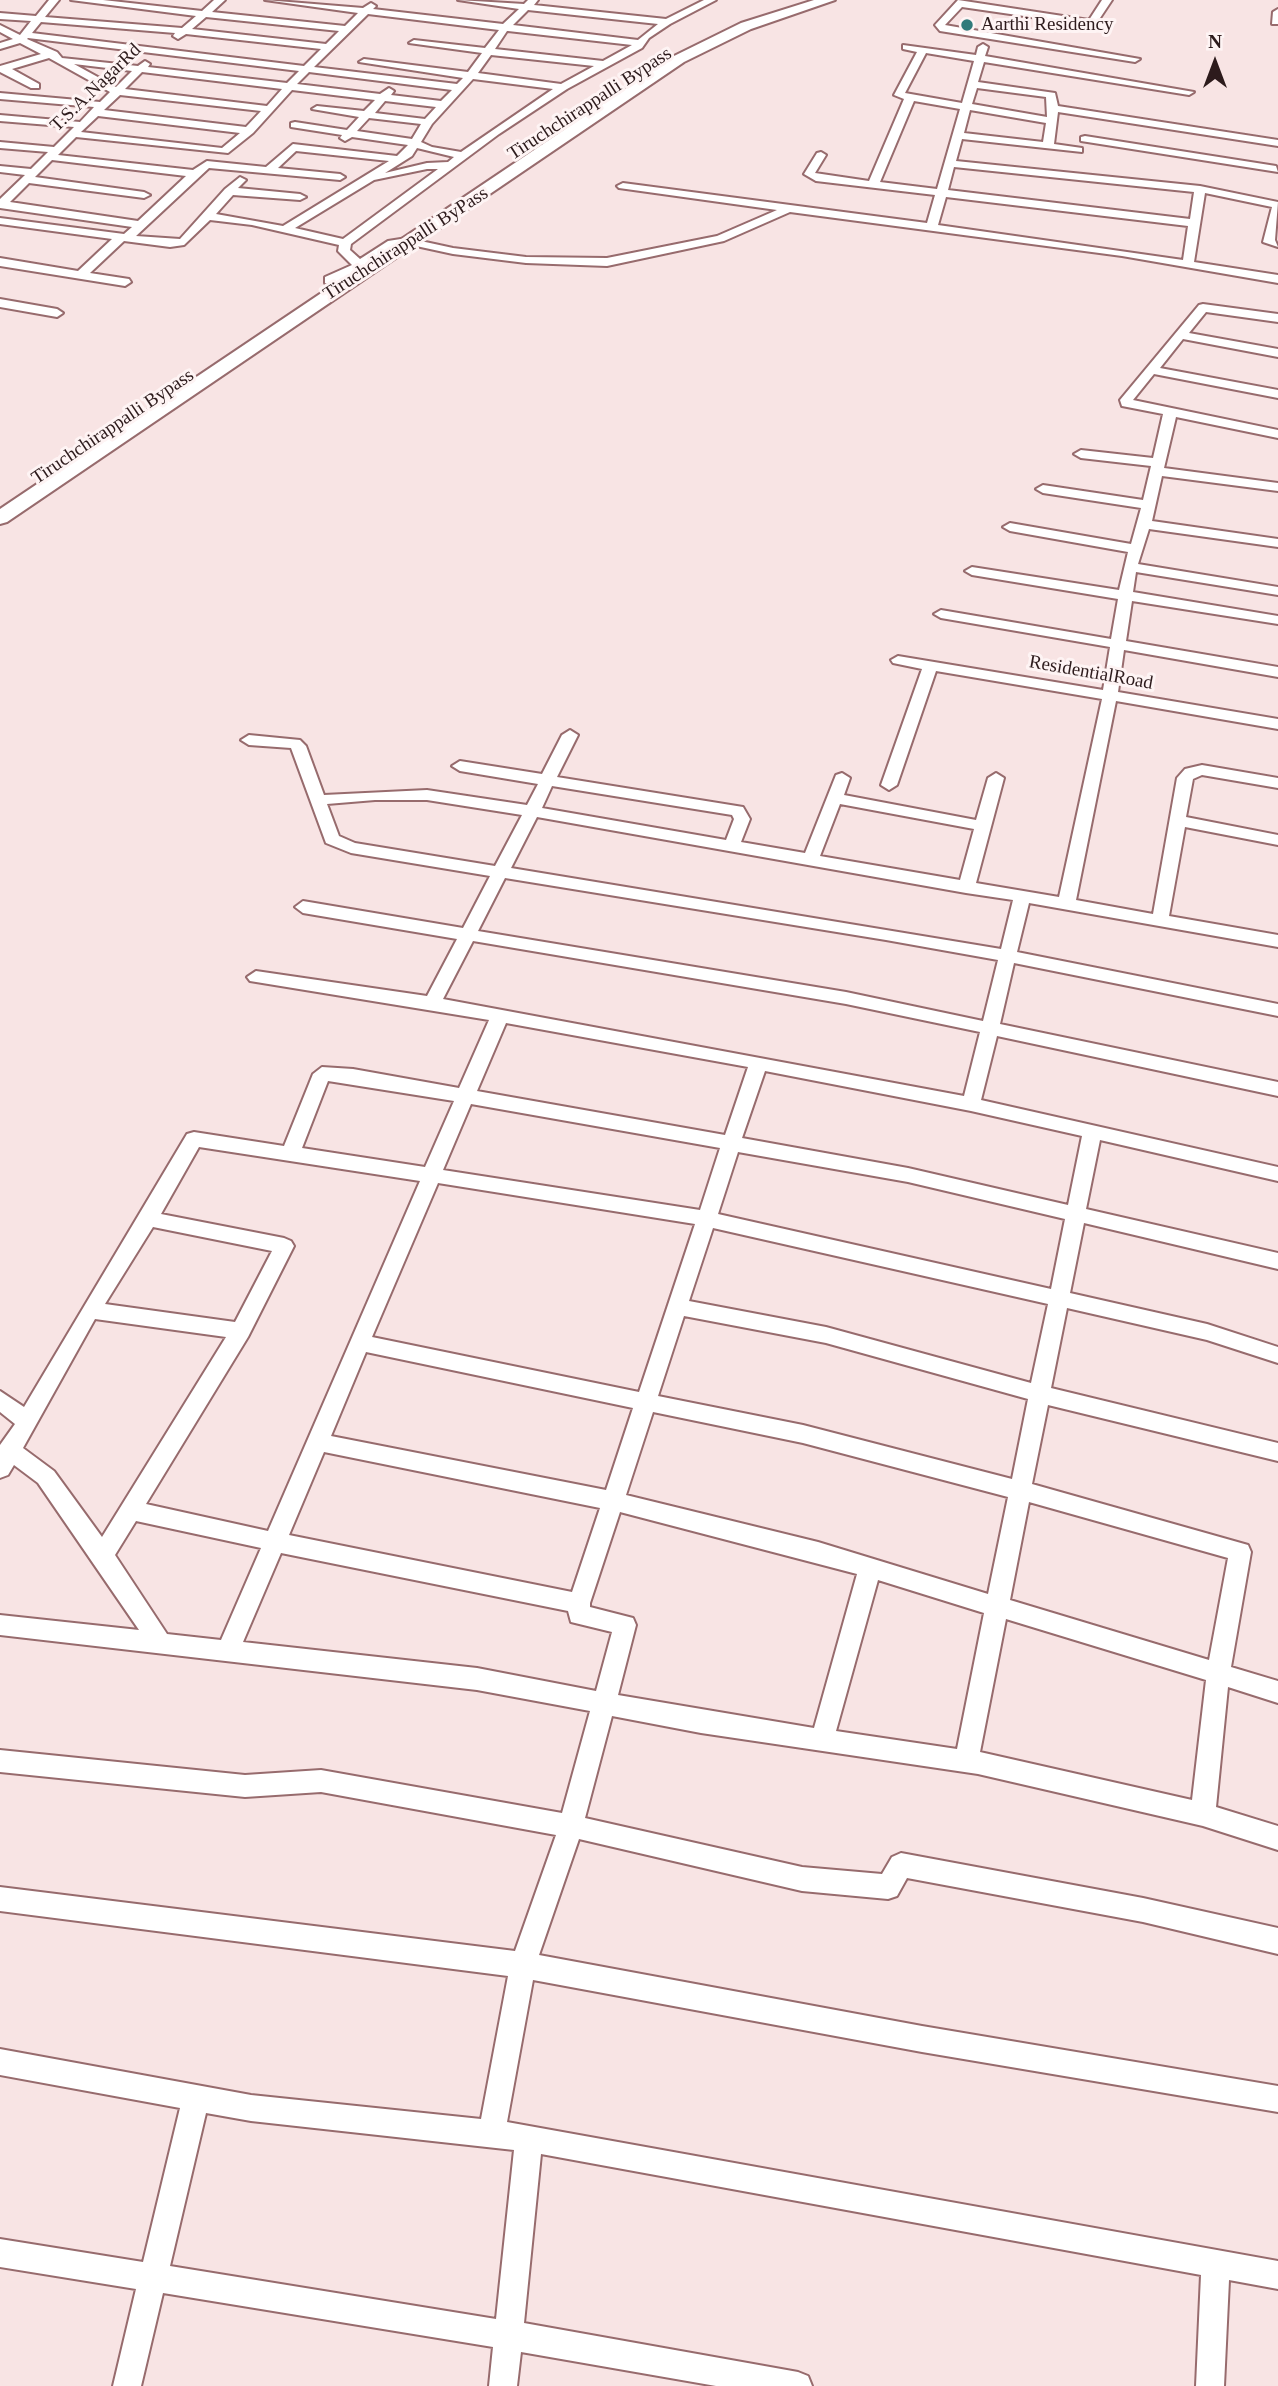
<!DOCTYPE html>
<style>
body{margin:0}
#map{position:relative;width:1278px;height:2386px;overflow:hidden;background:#f8e4e4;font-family:Georgia,serif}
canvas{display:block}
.north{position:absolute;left:1180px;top:28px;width:70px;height:70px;-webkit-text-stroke:5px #fef4f4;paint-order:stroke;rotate:0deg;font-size:19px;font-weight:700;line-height:28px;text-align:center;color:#2d1b1c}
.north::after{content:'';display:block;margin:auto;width:24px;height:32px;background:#2d1b1c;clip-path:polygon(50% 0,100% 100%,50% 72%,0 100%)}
</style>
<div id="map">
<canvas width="1278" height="2386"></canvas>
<div class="north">N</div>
</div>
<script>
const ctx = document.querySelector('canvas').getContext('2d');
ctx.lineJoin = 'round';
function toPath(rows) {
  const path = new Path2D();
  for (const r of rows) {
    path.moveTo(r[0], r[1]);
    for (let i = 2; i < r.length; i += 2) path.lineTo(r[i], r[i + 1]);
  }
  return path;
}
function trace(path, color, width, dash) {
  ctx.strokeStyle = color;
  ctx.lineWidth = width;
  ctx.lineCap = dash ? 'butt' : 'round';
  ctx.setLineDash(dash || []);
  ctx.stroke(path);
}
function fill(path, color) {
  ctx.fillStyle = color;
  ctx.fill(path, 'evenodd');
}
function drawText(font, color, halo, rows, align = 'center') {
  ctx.font = font + ' Georgia,serif';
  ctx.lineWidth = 6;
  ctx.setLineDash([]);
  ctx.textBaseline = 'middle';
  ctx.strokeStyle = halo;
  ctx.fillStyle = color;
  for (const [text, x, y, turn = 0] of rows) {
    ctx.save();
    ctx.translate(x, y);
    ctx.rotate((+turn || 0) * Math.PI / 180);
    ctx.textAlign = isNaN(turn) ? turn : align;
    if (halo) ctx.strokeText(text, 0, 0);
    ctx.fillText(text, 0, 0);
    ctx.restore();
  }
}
const minor = toPath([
 [49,0,59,0,45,17,182,28,196,16,71,0,103,0,202,11,214,0,225,0,212,12,345,26,358,13,265,0,363,8,371,3,376,6,373,9,503,24,519,9,458,0,524,4,528,0,538,0,534,5,666,19,704,0,716,0,670,24,649,38,642,48,567,89,499,134,351,244,350,250,360,259,388,241,407,238,453,248,526,257,607,258,717,236,777,210,619,188,617,186,623,183,927,223,935,195,816,181,804,174,817,153,821,152,826,155,815,173,869,181,904,99,894,95,917,52,903,49,903,45,976,55,978,47,983,44,988,47,985,56,1194,92,1189,95,984,62,978,82,1055,93,1058,106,1278,140,1278,146,1058,112,1054,144,1082,148,1082,152,962,139,956,161,1200,186,1278,202,1275,240,1278,247,1263,242,1272,207,1205,193,1194,262,1278,275,1278,283,1122,256,790,212,724,241,607,266,526,263,453,254,407,244,395,246,349,277,329,284,325,283,325,277,352,265,338,251,339,245,252,225,210,220,184,245,170,247,124,241,90,273,129,279,131,282,125,286,0,266,0,258,78,271,112,239,0,224,0,218,124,234,132,227,0,208,0,199,25,175,0,172,0,166,31,169,48,152,0,148,0,142,54,147,74,127,0,121,0,115,80,122,94,107,0,99,0,93,100,102,110,92,49,58,12,69,39,84,39,88,31,88,0,72,0,66,41,54,20,43,0,49,0,43,13,39,0,32,0,25,20,35,31,21,0,19,0,13,36,16,49,0],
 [528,10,658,24,638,40,513,25,528,10],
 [368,14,499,30,485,48,414,40,409,43,482,53,468,72,364,59,359,62,463,78,457,84,314,67,368,14],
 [206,17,339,31,326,44,192,29,206,17],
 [41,22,175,33,173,36,178,39,186,34,321,49,304,66,32,33,41,22],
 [507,31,508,31,632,45,603,61,495,49,507,31],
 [27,39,28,38,299,71,287,83,148,67,150,64,145,61,138,66,62,58,57,52,27,39],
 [926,53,974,61,962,103,905,93,926,53],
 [491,55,594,66,561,84,478,73,491,55],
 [74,64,132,71,116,87,74,64],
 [142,72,282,89,267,106,125,89,142,72],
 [309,72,452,90,441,101,391,95,394,91,389,88,380,94,297,84,309,72],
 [473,79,553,89,461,152,432,147,421,142,432,124,473,79],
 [977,88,1046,97,1047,117,972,104,977,88],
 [292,90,375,100,364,111,317,106,312,109,359,117,347,130,295,122,291,123,291,127,342,135,340,138,345,141,352,137,408,145,397,156,293,144,266,167,207,161,193,170,58,155,76,137,228,153,253,133,292,90],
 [120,95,261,111,246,127,104,110,120,95],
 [385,101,436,107,425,119,375,113,385,101],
 [914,101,960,109,937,189,880,182,914,101],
 [970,110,1046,123,1043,142,964,133,970,110],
 [98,116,240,133,222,148,81,132,98,116],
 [369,118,421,124,412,139,357,131,369,118],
 [417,148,454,157,448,162,427,163,385,173,412,156,417,148],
 [296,151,389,161,283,226,216,214,233,195,300,200,306,197,300,194,238,188,246,180,240,177,225,189,180,239,136,236,209,168,340,180,345,177,340,174,278,168,296,151],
 [52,160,186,176,138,221,10,202,29,183,144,198,150,195,144,192,35,177,52,160],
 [954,167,1194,192,1190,219,948,190,954,167],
 [427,169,438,169,343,239,295,228,374,180,427,169],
 [946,197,1188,226,1183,260,938,225,946,197],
 [958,0,1089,20,1102,0,1112,0,1098,21,1110,23,1107,28,962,7,945,25,1140,59,1135,62,940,31,935,25,958,0],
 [1278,9,1278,24,1272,24,1273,12,1278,9],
 [1085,136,1276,166,1278,172,1081,141,1081,137,1085,136],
 [0,299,57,309,63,313,57,317,0,307,0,299],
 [1203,304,1278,314,1278,322,1206,312,1189,333,1278,349,1278,357,1183,339,1160,368,1278,390,1278,398,1154,374,1133,400,1278,430,1278,438,1176,417,1164,468,1278,483,1278,491,1162,476,1152,521,1278,539,1278,547,1149,529,1138,564,1278,587,1278,595,1136,572,1133,592,1278,616,1278,624,1132,601,1126,641,1278,667,1278,677,1124,650,1118,692,1278,719,1278,729,1116,701,1076,900,1153,914,1177,778,1185,769,1202,765,1278,778,1278,788,1202,775,1193,779,1186,817,1278,835,1278,845,1185,827,1169,916,1278,935,1278,947,1029,903,1017,952,1278,1004,1278,1016,1014,963,1000,1024,1278,1082,1278,1096,997,1036,981,1100,1278,1167,1278,1181,1100,1140,1086,1209,1278,1253,1278,1269,1084,1223,1070,1293,1207,1324,1278,1347,1278,1363,1207,1340,1067,1308,1051,1388,1278,1443,1278,1461,1048,1405,1032,1484,1248,1545,1251,1552,1231,1667,1278,1681,1278,1703,1228,1687,1216,1807,1278,1826,1278,1850,1203,1826,978,1774,701,1733,612,1716,585,1818,802,1867,882,1874,892,1857,901,1853,1143,1898,1278,1928,1278,1954,1143,1922,907,1878,897,1896,888,1899,802,1891,579,1839,539,1955,922,2026,1278,2086,1278,2112,922,2052,533,1980,507,2122,1278,2261,1278,2289,1229,2280,1224,2386,1196,2386,1201,2275,541,2154,524,2323,798,2372,808,2376,812,2386,716,2386,521,2352,517,2386,489,2386,493,2347,163,2293,141,2386,113,2386,136,2289,0,2267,0,2239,143,2262,180,2108,0,2075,0,2049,251,2095,481,2119,508,1976,0,1911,0,1887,515,1951,556,1835,321,1792,245,1797,0,1772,0,1750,245,1775,321,1770,562,1813,590,1711,477,1690,0,1635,0,1615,139,1630,38,1483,14,1465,8,1475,0,1478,0,1445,15,1424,0,1412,0,1391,24,1407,187,1134,194,1132,284,1146,313,1074,322,1067,353,1069,459,1088,489,1020,250,981,247,977,256,971,427,996,457,939,303,913,295,907,303,901,463,928,490,876,351,853,326,843,291,748,249,745,241,740,249,735,300,740,306,746,324,795,427,790,527,805,538,784,460,771,452,766,460,761,542,774,562,735,570,730,578,735,557,777,743,807,750,819,741,842,805,853,836,775,842,773,850,778,844,795,976,820,988,778,996,773,1004,778,976,883,1059,897,1102,699,936,671,897,785,889,790,881,785,922,669,893,663,891,660,898,656,1103,690,1110,647,941,618,934,614,941,610,1111,639,1118,599,972,575,965,571,972,567,1119,590,1128,552,1010,531,1003,527,1010,523,1131,544,1141,508,1043,493,1036,489,1043,485,1143,500,1151,466,1081,458,1074,454,1081,450,1153,458,1163,414,1122,406,1120,400,1199,305,1203,304],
 [552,786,732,815,734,819,726,840,542,808,552,786],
 [375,800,427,800,522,815,495,866,355,843,339,836,327,804,375,800],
 [840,804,974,829,960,880,820,856,840,804],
 [537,817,966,893,1013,900,1001,949,511,868,537,817],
 [505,878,886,940,998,960,983,1021,846,992,478,931,505,878],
 [473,941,846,1004,980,1032,964,1096,443,999,473,941],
 [506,1023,748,1067,725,1135,477,1091,506,1023],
 [765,1071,971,1111,1082,1136,1068,1205,908,1168,742,1138,765,1071],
 [328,1081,454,1101,425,1167,302,1148,328,1081],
 [471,1104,720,1148,700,1210,443,1170,471,1104],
 [199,1147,420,1181,268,1531,146,1504,248,1337,294,1246,291,1241,284,1238,161,1214,199,1147],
 [738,1152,908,1182,1065,1219,1051,1289,718,1214,738,1152],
 [438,1183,695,1224,639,1392,372,1337,438,1183],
 [153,1227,272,1251,235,1322,105,1304,153,1227],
 [713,1228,1048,1304,1031,1383,826,1327,689,1301,713,1228],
 [684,1316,826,1343,1028,1399,1012,1479,803,1425,658,1396,684,1316],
 [95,1319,226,1337,102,1537,54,1471,23,1448,95,1319],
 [366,1352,633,1408,606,1490,331,1436,366,1352],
 [653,1412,803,1443,1008,1497,988,1594,818,1542,626,1495,653,1412],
 [324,1452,600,1508,572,1592,289,1535,324,1452],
 [1029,1502,1228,1558,1209,1660,1010,1600,1029,1502],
 [620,1512,857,1574,814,1728,618,1695,636,1625,633,1618,590,1607,590,1603,620,1512],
 [136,1521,261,1548,221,1640,167,1634,115,1555,136,1521],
 [281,1553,568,1611,571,1622,612,1632,596,1691,477,1668,243,1642,281,1553],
 [878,1580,984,1613,957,1749,836,1731,878,1580],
 [1006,1619,1206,1680,1192,1800,980,1752,1006,1619],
 [206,2113,251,2121,514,2150,496,2319,170,2266,206,2113]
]);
const highway = toPath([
 [814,0,835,0,751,29,684,62,7,522,0,524,0,509,674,56,741,23,814,0]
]);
trace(minor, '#976b6d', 4);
trace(highway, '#976b6d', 4);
fill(minor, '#fff');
fill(highway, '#fff');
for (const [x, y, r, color] of [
 [967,25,7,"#307a7a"]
]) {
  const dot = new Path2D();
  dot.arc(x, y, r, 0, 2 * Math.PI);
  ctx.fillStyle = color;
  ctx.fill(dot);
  trace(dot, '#fef4f4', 2.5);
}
drawText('19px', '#2d1b1c', '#fef4f4', [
 ["Aarthi Residency",981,25]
], 'left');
drawText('19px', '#2d1b1c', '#fef4f4', [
 ["T.S.A.NagarRd",96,88,-44],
 ["Tiruchchirappalli Bypass",590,104,-33],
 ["Tiruchchirappalli ByPass",406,244,-33],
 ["Tiruchchirappalli Bypass",113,427,-34],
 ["ResidentialRoad",1091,673,10]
]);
</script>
